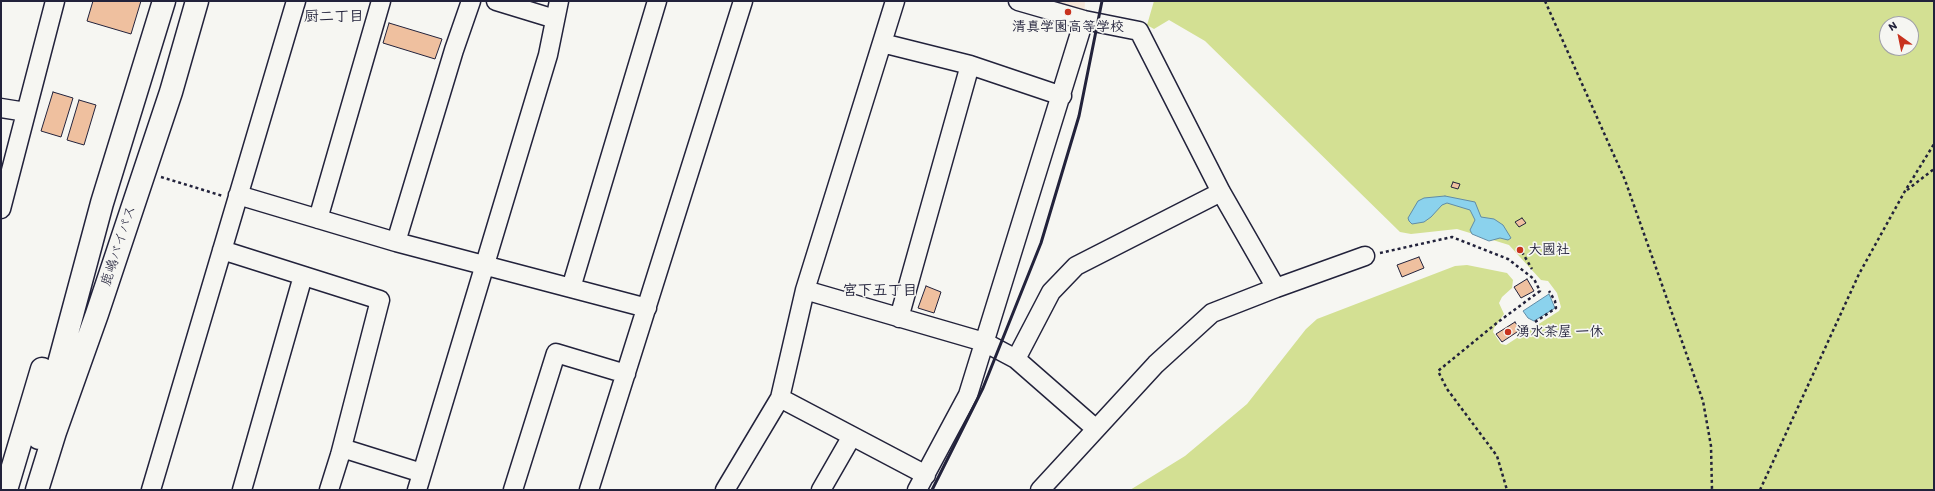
<!DOCTYPE html>
<meta charset="utf-8">
<style>
body{margin:0}
#map{position:relative;width:1935px;height:491px;overflow:hidden;background:#f6f6f2;font-family:Itim,sans-serif}
canvas{display:block}
.frame{position:absolute;inset:0;border:2px solid #22223b;pointer-events:none}
.north{position:absolute;left:1879px;top:16px;width:40px;height:40px;box-sizing:border-box;background:#f6f6f2;border:1px solid #a1a1a9;border-radius:50%;rotate:327deg;font-size:11px;font-weight:700;line-height:16px;text-align:center;color:#22223b}
.north::after{content:'';display:block;margin:auto;width:14px;height:18px;background:#c8321e;clip-path:polygon(50% 0,100% 100%,50% 72%,0 100%)}
</style>
<div id="map">
<canvas width="1935" height="491"></canvas>
<div class="frame"></div>
<div class="north">N</div>
</div>
<script>
const ctx = document.querySelector('canvas').getContext('2d');
ctx.lineJoin = 'round';
function fill(path, color) {
  ctx.fillStyle = color;
  ctx.fill(path, 'evenodd');
}
function toPath(rows) {
  const path = new Path2D();
  for (const r of rows) {
    path.moveTo(r[0], r[1]);
    for (let i = 2; i < r.length; i += 2) path.lineTo(r[i], r[i + 1]);
  }
  return path;
}
function trace(path, color, width, dash) {
  ctx.strokeStyle = color;
  ctx.lineWidth = width;
  ctx.lineCap = dash ? 'butt' : 'round';
  ctx.setLineDash(dash || []);
  ctx.stroke(path);
}
function drawText(font, color, halo, rows, align = 'center') {
  ctx.font = font + ' Itim,"Klee One",sans-serif';
  ctx.lineWidth = 3.5;
  ctx.setLineDash([]);
  ctx.textBaseline = 'middle';
  ctx.strokeStyle = halo;
  ctx.fillStyle = color;
  for (const [text, x, y, turn = 0] of rows) {
    ctx.save();
    ctx.translate(x, y);
    ctx.rotate((+turn || 0) * Math.PI / 180);
    ctx.textAlign = isNaN(turn) ? turn : align;
    if (halo) ctx.strokeText(text, 0, 0);
    ctx.fillText(text, 0, 0);
    ctx.restore();
  }
}
fill(toPath([
 [1014,1,1085,1,1084,20]
]), '#f4e6d9');
fill(toPath([
 [1154,1,1934,1,1934,490,1130,490,1185,456,1247,404,1306,329,1317,319,1455,266,1467,265,1507,273,1513,280,1512,288,1502,297,1499,303,1504,314,1494,328,1493,332,1501,344,1506,345,1559,311,1561,307,1557,293,1548,281,1541,280,1509,245,1457,229,1411,234,1400,232,1205,41,1169,20,1154,29,1147,25],
 [1887,24,1911,24,1911,48,1887,48]
]), '#d3e093');
const water = toPath([
 [1445,196,1475,202,1481,217,1494,219,1503,225,1511,238,1508,240,1500,238,1489,241,1472,234,1470,230,1475,220,1470,210,1447,203,1442,205,1431,217,1424,222,1412,224,1409,221,1408,218,1418,201,1424,198,1445,196],
 [1549,294,1555,308,1534,321,1528,318,1523,311,1549,294]
]);
fill(water, '#8bd2ed');
trace(water, '#618ca6', 1);
const building = toPath([
 [93,1,141,1,131,34,87,21,93,1],
 [389,23,442,39,435,59,383,43,389,23],
 [53,92,73,98,61,137,41,131,53,92],
 [79,100,96,105,84,145,67,140,79,100],
 [1453,182,1460,184,1458,189,1451,187,1453,182],
 [1522,218,1526,223,1519,227,1515,222,1522,218],
 [1419,257,1424,268,1402,277,1397,265,1419,257],
 [1527,279,1534,291,1521,298,1514,287,1527,279],
 [926,286,941,292,934,313,918,308,926,286],
 [1515,322,1520,330,1502,342,1496,334,1515,322]
]);
fill(building, '#efc09f');
trace(building, '#22223b', 1);
const minor = toPath([
 [496,1,555,19],
 [1018,1,1084,20,1139,31,1221,192,1276,288],
 [882,43,970,65,1062,96],
 [1,108,26,112],
 [238,195,396,242,647,308],
 [1,209,55,1],
 [318,219,381,1],
 [396,242,454,50,471,1],
 [222,250,380,300,340,455,329,490],
 [571,288,657,1],
 [805,290,984,342,1016,359,1096,429],
 [899,318,970,65],
 [1016,359,1051,292,1076,266,1221,192],
 [780,398,926,475],
 [342,448,422,473],
 [151,490,296,1],
 [242,490,303,276],
 [417,490,548,55,559,1],
 [513,490,556,353,626,374],
 [589,490,743,1],
 [725,490,780,398,805,290,895,1],
 [821,490,852,436],
 [917,490,968,395,1084,20],
 [1040,490,1156,364,1212,313,1276,288,1365,256]
]);
const highway = toPath([
 [39,438,102,203,164,1],
 [6,490,42,369],
 [37,490,55,432,97,314,171,92,197,1]
]);
trace(minor, '#22223b', 21);
trace(highway, '#22223b', 25);
trace(toPath([
 [1545,1,1625,180,1703,401,1711,446,1712,490],
 [161,177,223,196],
 [1907,190,1934,169],
 [1522,252,1532,269],
 [1380,253,1452,237,1508,259,1534,279,1540,291,1498,322,1438,371,1447,389,1497,456,1507,490],
 [1535,322,1556,308,1555,301,1549,291],
 [1760,490,1859,274,1905,191,1934,144]
]), '#22223b', 2.5, [3, 3]);
trace(minor, '#f6f6f2', 18);
trace(highway, '#f6f6f2', 22);
trace(toPath([
 [932,490,983,388,1041,243,1079,116,1102,1]
]), '#22223b', 3);
for (const [x, y, r, color] of [
 [1068,12,4,"#c8321e"],
 [1520,250,4,"#c8321e"],
 [1508,332,4,"#c8321e"]
]) {
  const dot = new Path2D();
  dot.arc(x, y, r, 0, 2 * Math.PI);
  ctx.fillStyle = color;
  ctx.fill(dot);
  trace(dot, '#f6f6f2', 1.5);
}
drawText('bold 14px', '#22223b', '#f6f6f2', [
 ["清真学園高等学校",1068,27,"center"],
 ["大國社",1528,250],
 ["湧水茶屋 一休",1516,332]
], 'left');
drawText('14px', '#22223b', '#f6f6f2', [
 ["鹿嶋バイパス",119,246,-72]
]);
drawText('bold 15px', '#22223b', '#f6f6f2', [
 ["厨二丁目",334,17],
 ["宮下五丁目",880,291]
]);
</script>
